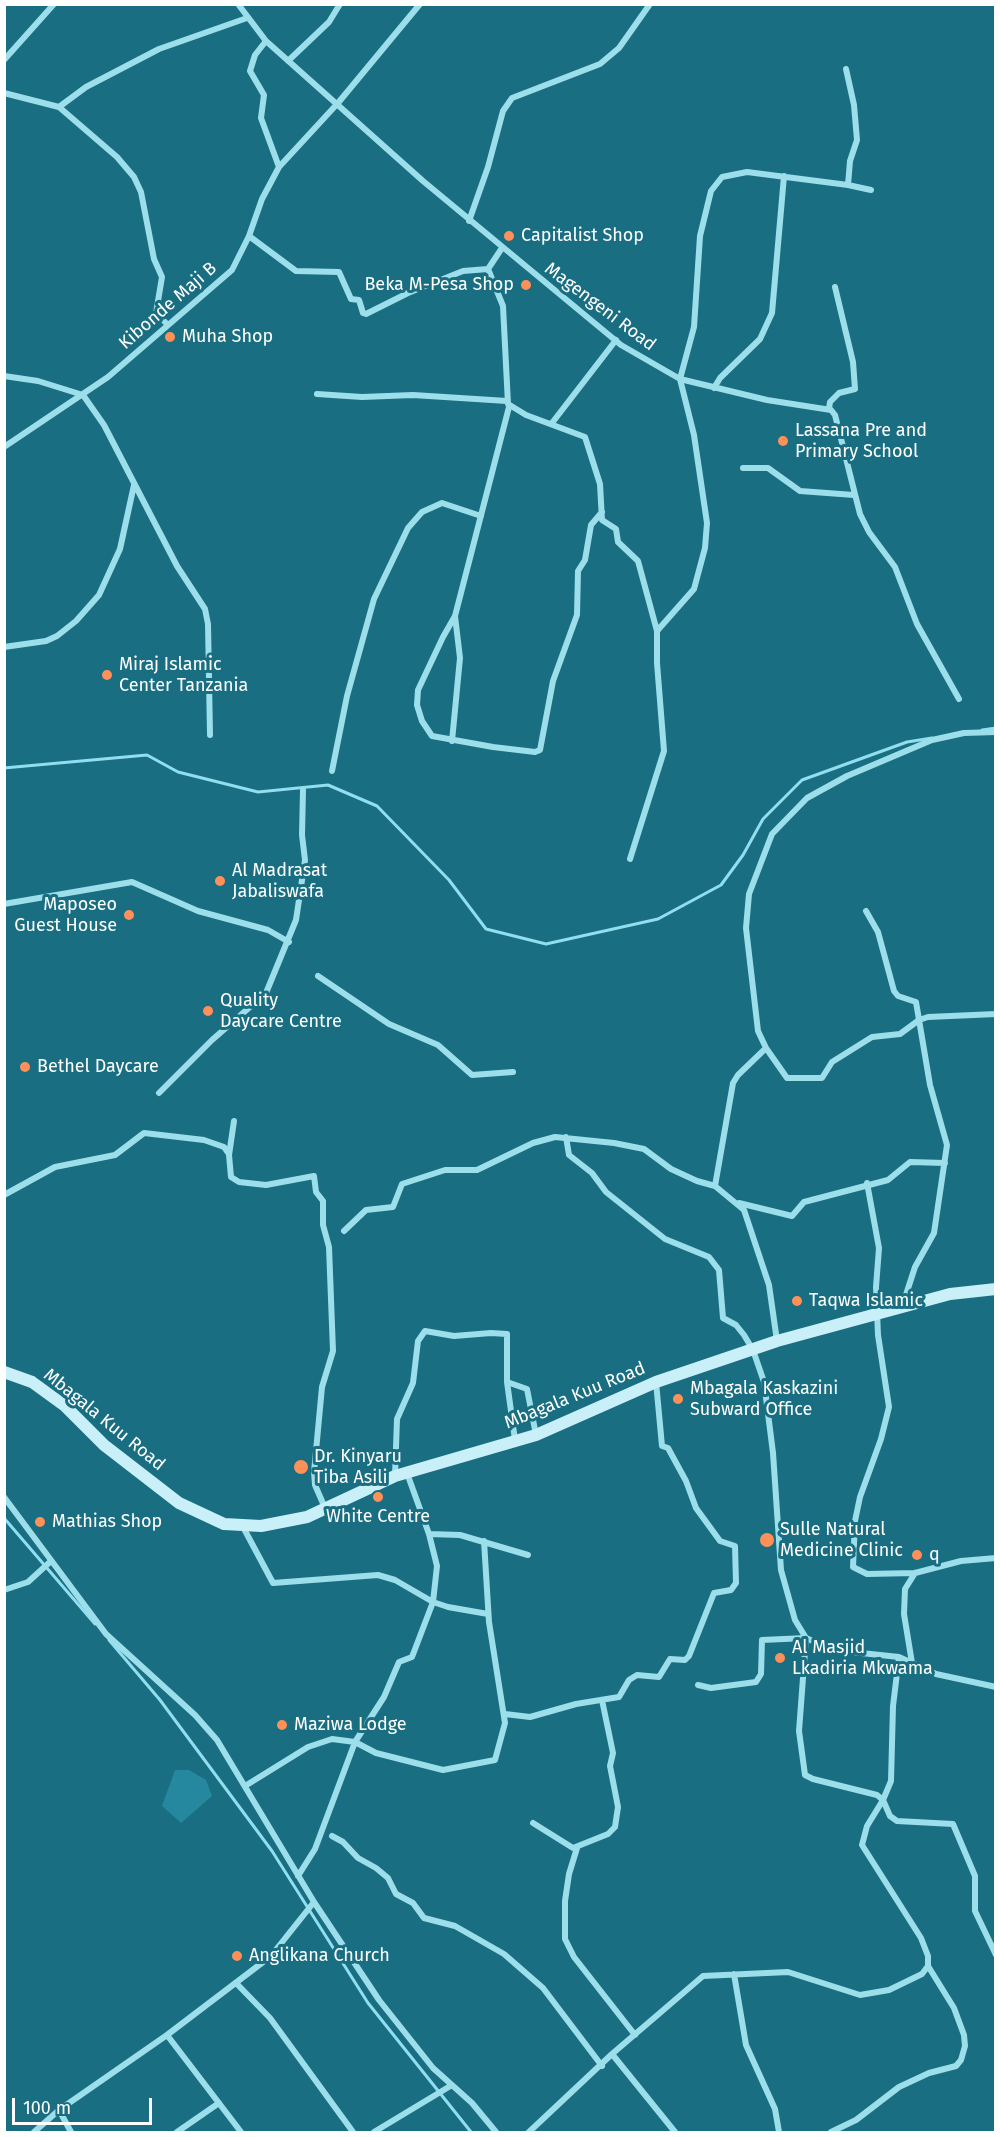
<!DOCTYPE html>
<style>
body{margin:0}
#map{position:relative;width:1000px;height:2137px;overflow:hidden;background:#196e82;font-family:"Fira Sans",sans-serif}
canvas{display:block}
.frame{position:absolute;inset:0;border:6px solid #fff;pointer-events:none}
.scale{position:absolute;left:12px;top:2098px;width:140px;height:27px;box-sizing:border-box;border:3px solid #fff;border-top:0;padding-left:8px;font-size:18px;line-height:21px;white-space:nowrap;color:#fff;-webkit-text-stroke:4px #196e82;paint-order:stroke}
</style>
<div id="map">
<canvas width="1000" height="2137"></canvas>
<div class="frame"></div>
<div class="scale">100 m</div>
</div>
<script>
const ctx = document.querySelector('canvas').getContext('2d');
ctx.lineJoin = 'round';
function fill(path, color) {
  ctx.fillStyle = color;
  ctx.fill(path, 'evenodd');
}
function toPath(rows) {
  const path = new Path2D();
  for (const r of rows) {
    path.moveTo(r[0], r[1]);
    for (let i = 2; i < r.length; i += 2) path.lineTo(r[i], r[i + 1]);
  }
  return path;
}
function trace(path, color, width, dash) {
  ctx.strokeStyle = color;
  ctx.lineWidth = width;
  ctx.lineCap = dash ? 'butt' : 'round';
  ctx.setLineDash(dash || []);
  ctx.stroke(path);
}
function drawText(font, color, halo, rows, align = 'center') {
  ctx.font = font + ' "Fira Sans",sans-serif';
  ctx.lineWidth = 6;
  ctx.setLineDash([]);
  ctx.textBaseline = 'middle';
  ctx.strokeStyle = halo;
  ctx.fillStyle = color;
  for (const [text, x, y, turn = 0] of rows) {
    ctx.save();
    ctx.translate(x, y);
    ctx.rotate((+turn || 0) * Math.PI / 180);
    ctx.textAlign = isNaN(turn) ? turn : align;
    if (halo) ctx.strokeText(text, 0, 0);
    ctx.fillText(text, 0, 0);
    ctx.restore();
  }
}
fill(toPath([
 [175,1770,189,1770,206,1780,212,1796,181,1823,162,1806]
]), '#25889e');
trace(toPath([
 [982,730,996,728],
 [4,768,147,755,178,772,258,792,328,785,377,806,449,880,486,929,546,944,658,919,721,885,743,855,763,819,802,780,907,742,932,738],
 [4,1518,95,1624],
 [109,1640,160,1700,272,1851,368,2003,471,2132]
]), '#90deee', 3);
trace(toPath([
 [238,4,266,41,423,181,621,345,680,379,767,400,831,410,835,415,860,514,869,532,895,567,917,624,959,699],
 [266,41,255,55,250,71,264,95,261,118,279,167],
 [4,60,54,4],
 [288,61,329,22,340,4],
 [846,69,854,105,857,140,850,161,848,185],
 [4,93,59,107,117,157,134,177,141,192,154,259,162,277,156,313,167,324],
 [59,107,86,87,159,49,247,18],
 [469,221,488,167,503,111,512,98,600,64,619,48,650,4],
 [249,236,296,271,339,272,351,299,359,300,363,313,366,314,408,293,463,271,488,269],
 [502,248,488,269,503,306,508,404,526,415,585,437,600,484,602,520,616,529,618,542,638,561,657,631],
 [4,376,38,381,83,395,104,425,177,566,205,609,208,624,210,735],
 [714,388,720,378,760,339,772,313,784,176],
 [317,394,362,397,413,395,507,401],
 [509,407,455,616,443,637,418,690,417,705,422,721,432,736,493,747,535,752,540,750,553,681,577,615,578,571,585,560,591,525,602,512],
 [829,408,830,402,839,393,855,389,853,362,835,287],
 [552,423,616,340],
 [4,447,108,377,232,270,249,236,262,199,279,167,338,103,420,4],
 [743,468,768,468,800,491,854,495],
 [4,647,46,641,57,636,76,621,99,595,120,549,134,485],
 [996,732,964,733,932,740,847,776,807,798,772,834,749,894,746,928,758,1031,766,1048,787,1078,822,1078,832,1062,872,1037,900,1034,919,1020,928,1017,996,1014],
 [452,741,460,658,455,616],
 [332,771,347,696,374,599,408,528,422,512,442,503,481,516],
 [630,859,664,751,657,663,657,631,694,589,705,548,707,523,694,435,680,379,694,327,700,236,711,191,722,177,747,172,848,185,871,190],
 [4,904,132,882,198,911,268,930,289,942],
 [866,911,878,932,894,991,898,996,916,1002,930,1085,947,1145,934,1233,915,1267,902,1307],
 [318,976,389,1024,438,1045,472,1075,513,1072],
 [766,1048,738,1075,733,1083,715,1186,744,1210,769,1285,777,1341],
 [159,1093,212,1040,266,993,296,920,305,860,302,835,303,790],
 [234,1121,229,1155,231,1177,239,1182,266,1185,314,1176,316,1192,323,1201,323,1225,329,1247,333,1351,322,1387,314,1472,315,1485,325,1508],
 [566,1137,569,1155,592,1173,606,1192,665,1239,709,1257,719,1270,723,1318,736,1325,744,1335,753,1350,764,1382,773,1453,781,1570,795,1620,806,1638,833,1650,899,1657,936,1674,996,1687],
 [867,1183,879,1248,876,1287,878,1335,889,1407,881,1439,860,1497,855,1521,853,1567,867,1574,915,1573,961,1561,996,1558],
 [4,1195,55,1167,115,1155,144,1133,204,1140,224,1147,229,1154],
 [739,1203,792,1216,804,1202,888,1180,910,1162,945,1163],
 [344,1231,366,1210,393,1207,402,1184,445,1170,477,1170,533,1143,555,1137,614,1143,644,1149,671,1169,697,1181,715,1186],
 [507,1382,515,1440],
 [395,1476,397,1419,413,1383,418,1341,425,1331,454,1336,491,1333,507,1334,507,1382,527,1389,536,1435],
 [4,1497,106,1634,195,1715,217,1740,314,1902,379,2000,433,2068,472,2103,496,2132],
 [242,1525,273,1583,378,1575,395,1580,433,1602,448,1607,488,1614],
 [429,1534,460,1535,528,1555],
 [4,1590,28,1582,51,1561],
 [912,1663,904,1614,905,1589,915,1573],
 [698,1685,711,1688,756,1682,761,1674,762,1640,806,1638,799,1731,805,1775,813,1779,877,1795,883,1800,890,1816,897,1821,953,1824,975,1876,975,1911,996,1955],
 [505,1714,530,1717,576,1704,619,1697,629,1680,637,1675,659,1677,670,1659,685,1660,689,1656,714,1593,731,1590,736,1583,735,1546,720,1541,696,1508,686,1481,668,1448,662,1446,656,1382],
 [245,1786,308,1747,332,1739,355,1742,376,1753,443,1770,495,1760,505,1723,489,1622,484,1541],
 [533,1823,573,1848,608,1834,615,1827,618,1807,610,1766,613,1753,602,1700],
 [332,1836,343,1842,358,1858,376,1868,388,1878,396,1894,413,1903,424,1918,455,1926,504,1954,543,1988,602,2066],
 [577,1848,569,1874,565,1901,565,1939,574,1957,635,2035],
 [298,1876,315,1849,355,1742,384,1697,399,1662,412,1657,433,1602,437,1566,429,1534,407,1473],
 [734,1974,746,2045,775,2109,779,2132],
 [236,1983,270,2018,353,2132],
 [167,2035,241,2132],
 [612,2054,675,2132],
 [59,2110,71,2132],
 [34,2132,59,2110,167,2035,271,1956,314,1902],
 [177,2132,219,2103],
 [374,2132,452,2085],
 [529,2132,612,2054,703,1976,788,1972,860,1995,889,1990,922,1974,928,1966,928,1956,921,1938,862,1845,867,1826,883,1800,891,1781,893,1706,899,1657],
 [831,2132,856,2120,899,2087,929,2073,956,2066,961,2060,965,2046,964,2035,954,2008,928,1966]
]), '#9ddeeb', 6);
trace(toPath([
 [4,1372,32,1382,65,1406,104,1445,179,1503,224,1524,261,1526,307,1517,395,1476,536,1435,656,1382,777,1341,950,1294,996,1289]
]), '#c9eff8', 12);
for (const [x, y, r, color] of [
 [509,236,6,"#fe9058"],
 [526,285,6,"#fe9058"],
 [170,337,6,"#fe9058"],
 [783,441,6,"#fe9058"],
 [107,675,6,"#fe9058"],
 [220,881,6,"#fe9058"],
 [129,915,6,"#fe9058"],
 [208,1011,6,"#fe9058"],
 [25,1067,6,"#fe9058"],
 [797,1301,6,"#fe9058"],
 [678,1399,6,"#fe9058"],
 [301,1467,8,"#fe9058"],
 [378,1497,6,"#fe9058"],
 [40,1522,6,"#fe9058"],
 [767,1540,8,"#fe9058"],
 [917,1555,6,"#fe9058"],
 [780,1658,6,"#fe9058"],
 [282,1725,6,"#fe9058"],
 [237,1956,6,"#fe9058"]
]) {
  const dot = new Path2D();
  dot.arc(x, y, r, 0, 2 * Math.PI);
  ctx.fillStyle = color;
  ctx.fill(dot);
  trace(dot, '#196e82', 2);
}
drawText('18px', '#fff', '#196e82', [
 ["Capitalist Shop",521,236],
 ["Beka M-Pesa Shop",514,285,"right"],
 ["Muha Shop",182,337],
 ["Lassana Pre and",795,431],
 ["Primary School",795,452],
 ["Miraj Islamic",119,665],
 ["Center Tanzania",119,686],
 ["Al Madrasat",232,871],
 ["Jabaliswafa",232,892],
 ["Maposeo",117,905,"right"],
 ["Guest House",117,926,"right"],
 ["Quality",220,1001],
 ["Daycare Centre",220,1022],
 ["Bethel Daycare",37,1067],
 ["Taqwa Islamic",809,1301],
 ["Mbagala Kaskazini",690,1389],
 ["Subward Office",690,1410],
 ["Dr. Kinyaru",314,1457],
 ["Tiba Asili",314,1478],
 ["White Centre",378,1517,"center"],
 ["Mathias Shop",52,1522],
 ["Sulle Natural",780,1530],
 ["Medicine Clinic",780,1551],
 ["q",929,1555],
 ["Al Masjid",792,1648],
 ["Lkadiria Mkwama",792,1669],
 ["Maziwa Lodge",294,1725],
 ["Anglikana Church",249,1956]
], 'left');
drawText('18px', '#fff', '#196e82', [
 ["Kibonde Maji B",168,306,-41],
 ["Magengeni Road",600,307,37],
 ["Mbagala Kuu Road",575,1396,-22],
 ["Mbagala Kuu Road",104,1420,39]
]);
</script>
